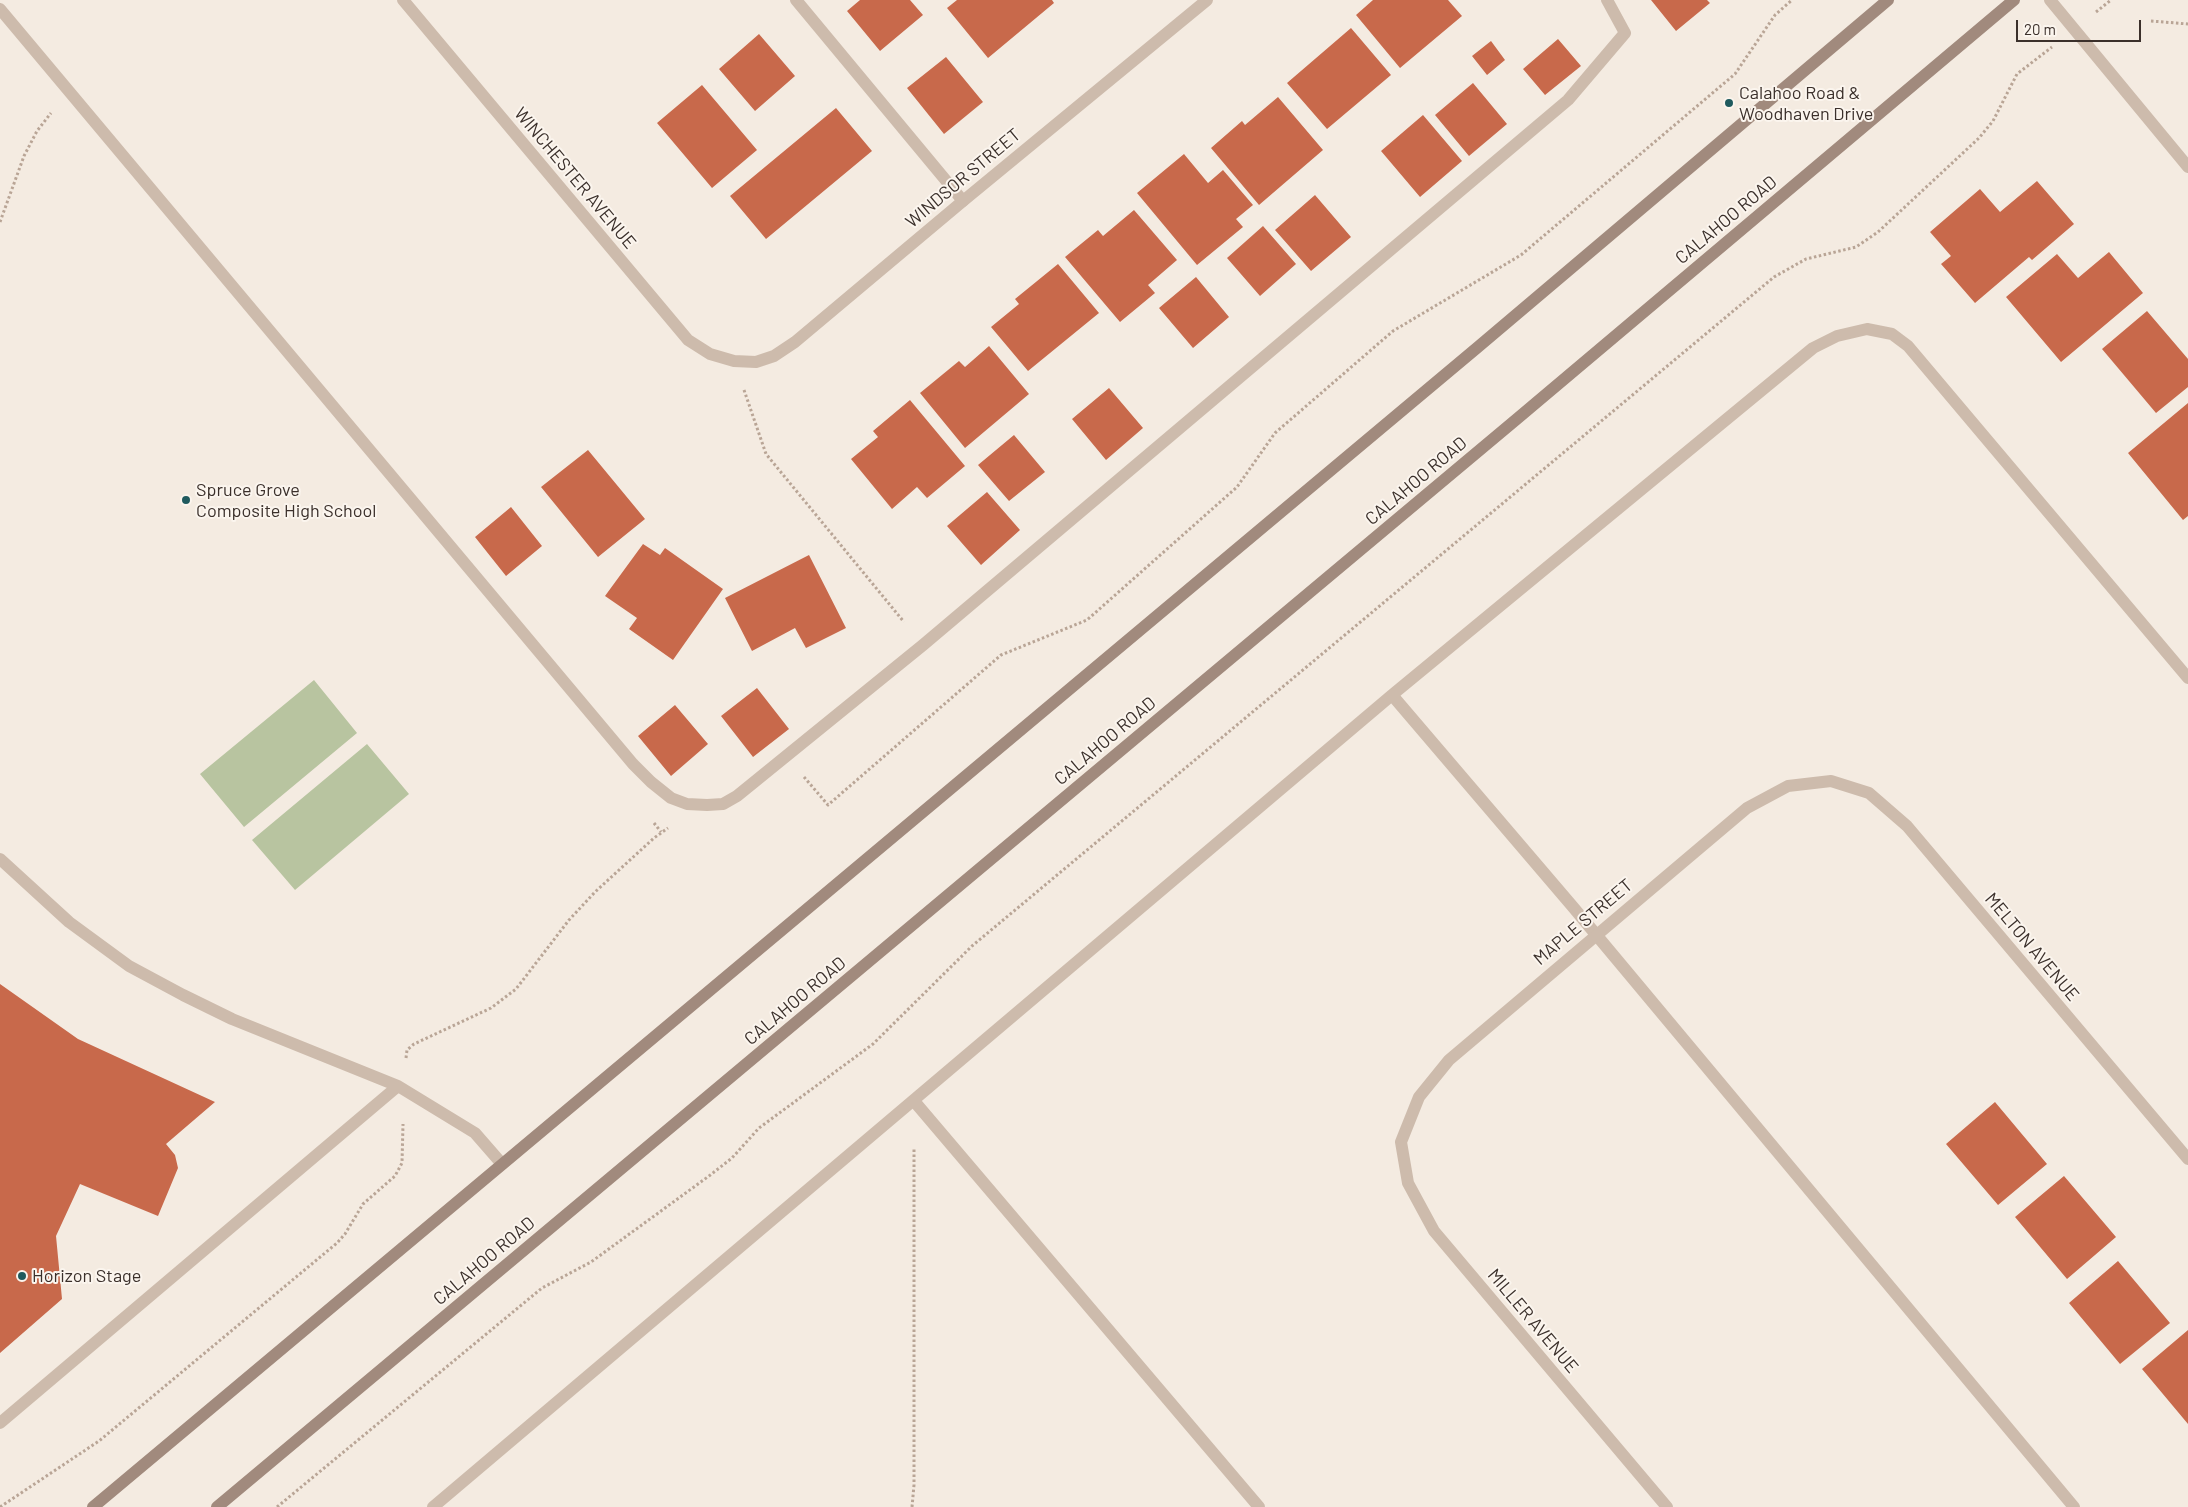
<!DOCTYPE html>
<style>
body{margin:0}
#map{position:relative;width:2188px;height:1507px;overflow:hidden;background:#f4ebe1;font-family:Barlow,sans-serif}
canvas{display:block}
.scale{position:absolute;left:2016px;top:20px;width:125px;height:22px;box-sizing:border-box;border:2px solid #3b302b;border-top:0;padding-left:6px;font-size:15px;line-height:18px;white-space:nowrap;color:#3b302b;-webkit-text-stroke:4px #fbf5ee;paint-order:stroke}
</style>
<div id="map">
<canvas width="2188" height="1507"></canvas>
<div class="scale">20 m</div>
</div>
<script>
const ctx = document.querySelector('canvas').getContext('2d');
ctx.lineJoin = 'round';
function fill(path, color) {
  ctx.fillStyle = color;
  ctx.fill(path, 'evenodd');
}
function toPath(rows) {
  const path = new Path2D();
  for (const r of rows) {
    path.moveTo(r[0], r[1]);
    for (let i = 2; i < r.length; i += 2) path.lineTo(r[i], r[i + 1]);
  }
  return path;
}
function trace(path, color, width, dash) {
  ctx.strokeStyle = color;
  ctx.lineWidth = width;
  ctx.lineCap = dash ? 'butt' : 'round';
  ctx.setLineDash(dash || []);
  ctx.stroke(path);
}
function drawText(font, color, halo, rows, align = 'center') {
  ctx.font = font + ' Barlow,sans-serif';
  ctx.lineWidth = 4;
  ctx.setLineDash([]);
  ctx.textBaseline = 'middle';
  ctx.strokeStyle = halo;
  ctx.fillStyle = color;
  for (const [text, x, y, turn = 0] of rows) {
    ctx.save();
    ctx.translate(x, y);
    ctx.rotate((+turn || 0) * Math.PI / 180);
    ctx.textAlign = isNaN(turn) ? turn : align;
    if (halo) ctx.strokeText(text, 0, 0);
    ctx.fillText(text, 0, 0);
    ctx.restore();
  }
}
fill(toPath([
 [314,680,357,733,244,827,200,774],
 [367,744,409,794,295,890,252,840]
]), '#b8c4a0');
fill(toPath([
 [860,0,910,0,923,15,880,51,847,11],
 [957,0,1052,0,1054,3,988,58,947,8],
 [1373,0,1448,0,1462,16,1400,68,1356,15],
 [1651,0,1707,0,1710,3,1676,31],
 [1351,28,1391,75,1327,129,1287,83],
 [759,34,795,76,755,111,719,69],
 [1558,39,1581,66,1545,95,1523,69],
 [1491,41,1505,60,1487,75,1472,56],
 [946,57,983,102,944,134,907,88],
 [1473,83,1507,124,1469,156,1435,115],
 [702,85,757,150,712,188,657,123],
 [1278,97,1323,150,1259,205,1211,148,1242,121,1245,125],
 [836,108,872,151,766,239,730,196],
 [1423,115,1462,161,1420,197,1381,151],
 [1184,154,1208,183,1223,170,1253,205,1236,219,1243,227,1197,265,1137,193],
 [2037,181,2074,224,2032,260,2029,257,1975,303,1941,264,1951,256,1930,232,1980,189,2000,212],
 [1315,195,1351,237,1311,271,1275,230],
 [1134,210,1177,260,1148,285,1155,293,1120,322,1065,257,1098,230,1103,236],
 [1263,226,1296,264,1260,296,1227,258],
 [2109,252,2143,293,2061,362,2006,297,2057,254,2078,278],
 [1058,264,1099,313,1028,371,991,327,1019,304,1015,299],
 [1196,277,1229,317,1193,348,1159,308],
 [2147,311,2188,359,2188,387,2156,413,2102,349],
 [989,346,1029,394,965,448,920,393,959,361,965,367],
 [1109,388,1143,428,1106,460,1072,419],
 [910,400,965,466,927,498,917,487,892,509,851,459,878,437,873,431],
 [2188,403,2188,516,2183,520,2128,453],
 [1014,435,1045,472,1009,501,978,465],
 [588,450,645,519,598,557,541,487],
 [987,492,1020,530,981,565,947,526],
 [511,507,542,546,506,576,475,537],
 [643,544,660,555,665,548,723,589,673,660,629,629,637,618,605,596],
 [809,555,846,628,806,648,795,628,752,651,725,598],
 [757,688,789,729,753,757,721,716],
 [675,705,708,744,671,776,638,736],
 [0,984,78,1039,215,1102,166,1144,175,1155,178,1168,158,1216,80,1184,56,1236,62,1299,0,1353],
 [1995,1102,2047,1164,1998,1205,1946,1144],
 [2064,1176,2116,1237,2067,1279,2015,1217],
 [2118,1261,2170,1323,2120,1364,2069,1303],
 [2188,1330,2188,1424,2142,1369]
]), '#c8694b');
trace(toPath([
 [2096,12,2111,0],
 [2151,21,2188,24],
 [0,222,24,156,37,131,51,113],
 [744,390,766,454,904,622],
 [804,777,828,805,1001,655,1087,620,1237,487,1275,433,1393,331,1521,255,1735,74,1775,15,1792,0],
 [654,823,661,832],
 [406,1058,407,1050,414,1044,491,1008,516,989,569,920,595,892,654,838,668,828],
 [0,1507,99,1441,337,1243,345,1234,363,1204,395,1176,402,1163,403,1124],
 [277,1507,542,1288,591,1262,709,1176,732,1158,759,1128,873,1044,972,946,1774,277,1806,259,1856,247,1878,232,1979,138,1993,121,2017,74,2052,47],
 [912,1507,914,1485,914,1148]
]), '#b9a596', 3, [2.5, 2.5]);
trace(toPath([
 [796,0,963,201],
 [0,9,633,764,651,782,671,798,687,804,707,805,723,804,737,796,923,645,1568,100,1625,33,1607,0],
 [1392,695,1573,907,2074,1507],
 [0,859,69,922,129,966,183,995,232,1019,398,1086,475,1133,502,1164],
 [914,1101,1259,1507],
 [0,1423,398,1086],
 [433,1507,1392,695,1813,348,1837,336,1867,329,1892,334,1908,346,2188,678]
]), '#cdbbac', 12);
trace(toPath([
 [403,0,688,340,710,354,734,361,756,362,774,356,795,342,963,201,1207,0],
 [1667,1507,1434,1231,1408,1183,1401,1142,1419,1097,1449,1060,1747,808,1788,786,1831,781,1869,793,1907,826,2188,1159]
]), '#cdbbac', 12);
trace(toPath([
 [2050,0,2188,167]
]), '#cdbbac', 12);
trace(toPath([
 [93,1507,1478,347,1888,0],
 [217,1507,1518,418,2014,0]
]), '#a18a7d', 12);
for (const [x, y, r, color] of [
 [1729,103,5,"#1f5a5e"],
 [186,500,5,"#1f5a5e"],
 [22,1276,5,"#1f5a5e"]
]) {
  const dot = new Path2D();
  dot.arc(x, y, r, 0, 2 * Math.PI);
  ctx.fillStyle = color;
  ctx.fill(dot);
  trace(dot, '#fbf5ee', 2);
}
drawText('18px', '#3b302b', '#fbf5ee', [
 ["Calahoo Road &",1739,93],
 ["Woodhaven Drive",1739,114],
 ["Spruce Grove",196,490],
 ["Composite High School",196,511],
 ["Horizon Stage",32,1276]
], 'left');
drawText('18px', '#3b302b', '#fbf5ee', [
 ["WINCHESTER AVENUE",575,178,50],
 ["WINDSOR STREET",963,178,-40],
 ["CALAHOO ROAD",1726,220,-40],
 ["CALAHOO ROAD",1416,481,-40],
 ["CALAHOO ROAD",1105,741,-40],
 ["MAPLE STREET",1583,922,-40],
 ["MELTON AVENUE",2032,947,50],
 ["CALAHOO ROAD",795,1001,-40],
 ["CALAHOO ROAD",484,1261,-40],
 ["MILLER AVENUE",1533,1321,50]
]);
</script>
